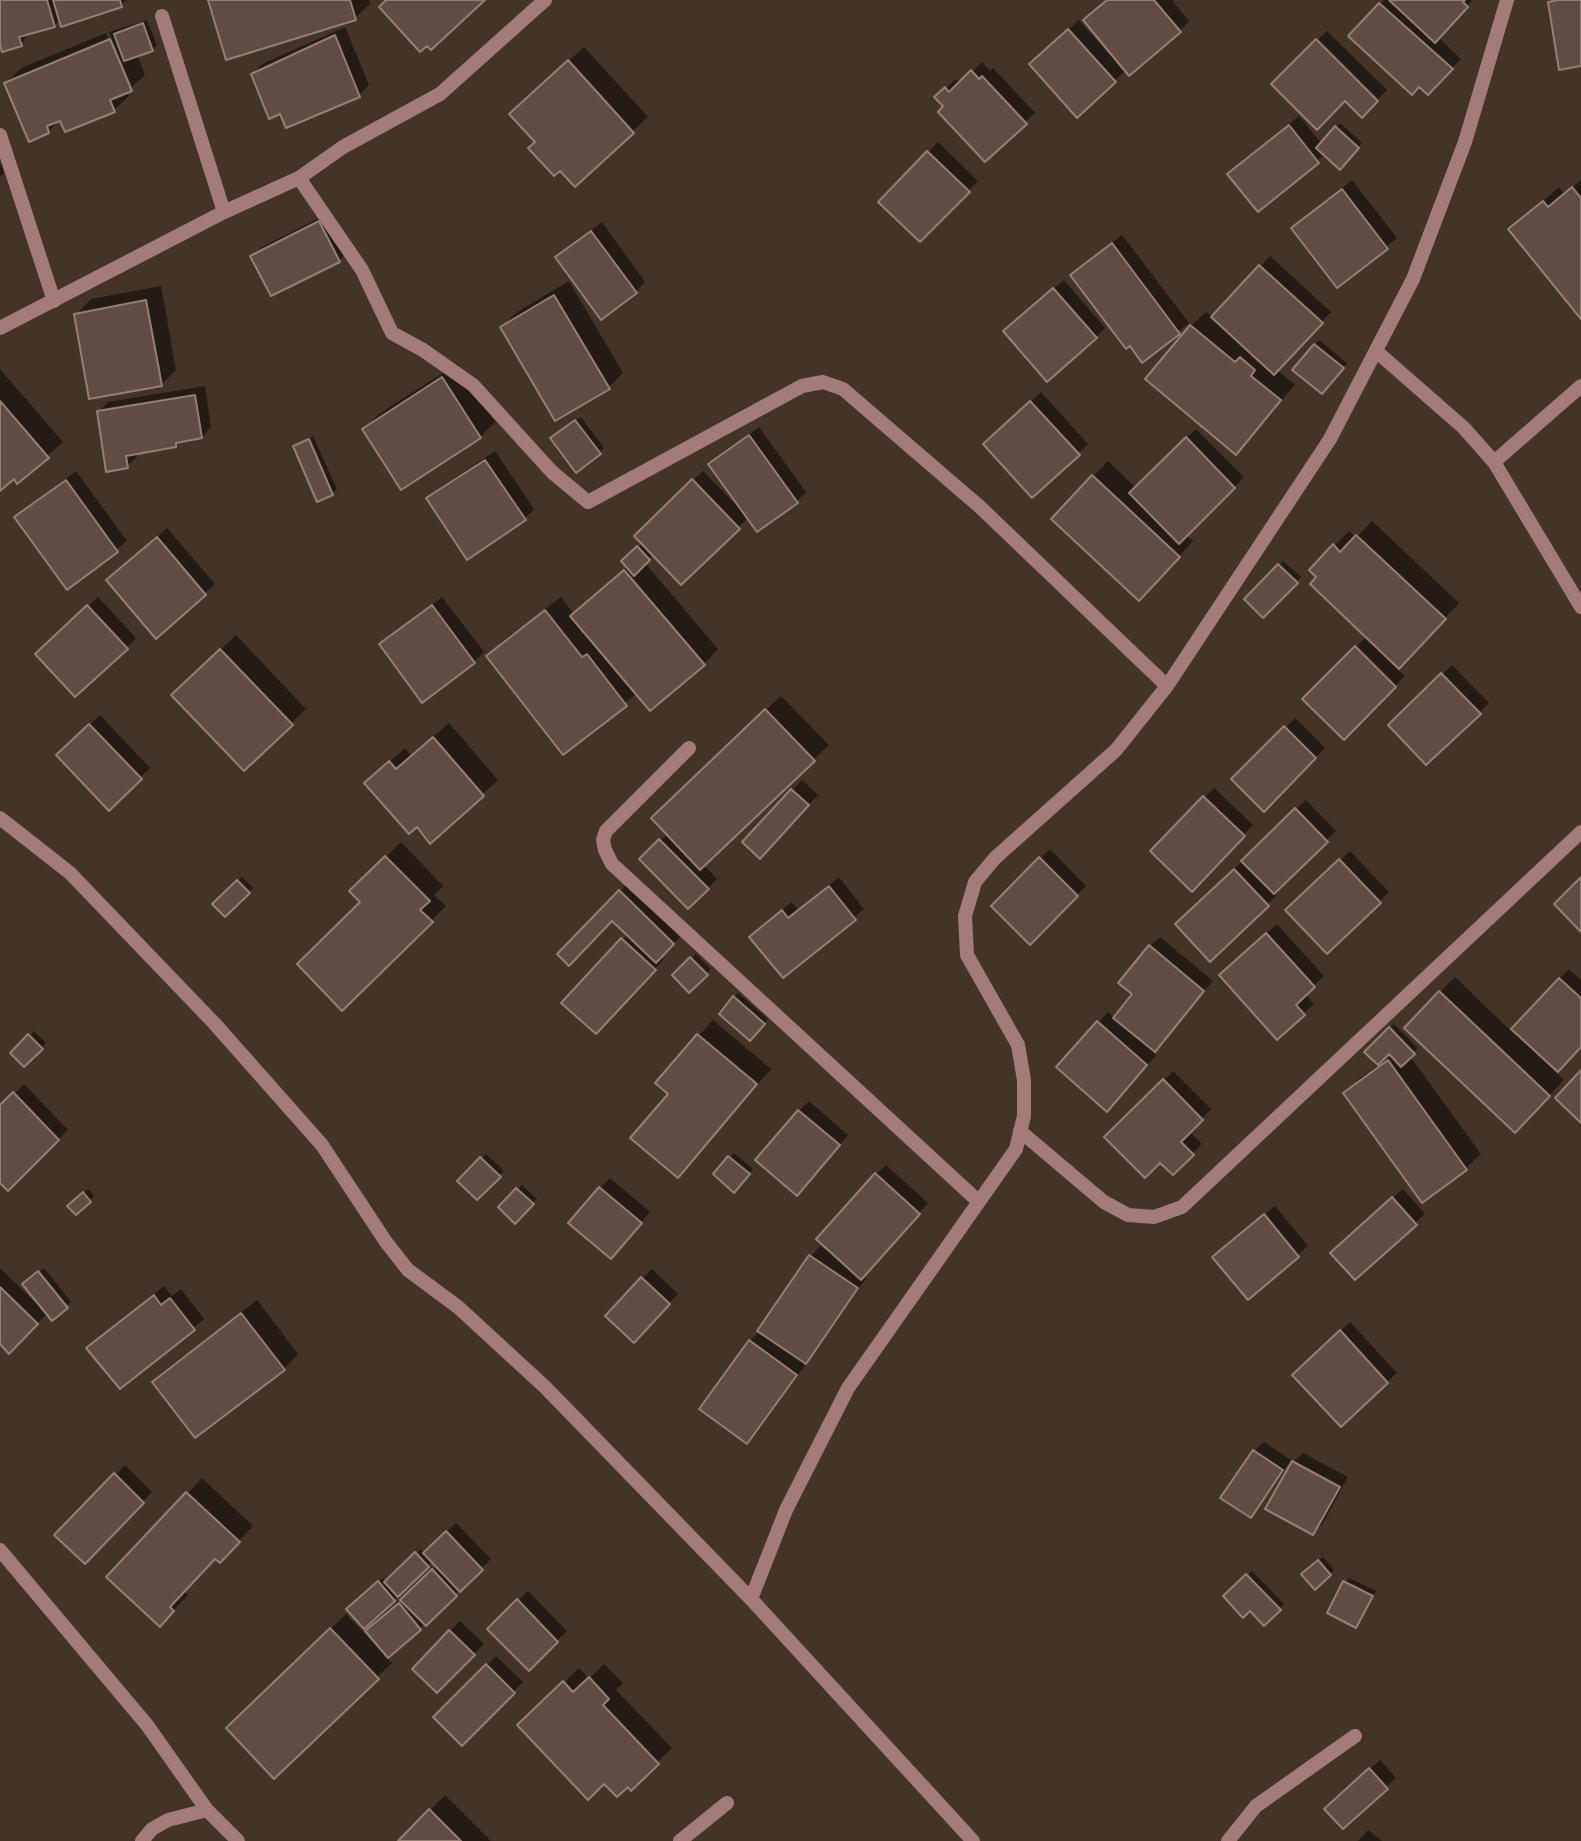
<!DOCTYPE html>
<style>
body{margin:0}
canvas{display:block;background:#443327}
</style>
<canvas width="1581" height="1841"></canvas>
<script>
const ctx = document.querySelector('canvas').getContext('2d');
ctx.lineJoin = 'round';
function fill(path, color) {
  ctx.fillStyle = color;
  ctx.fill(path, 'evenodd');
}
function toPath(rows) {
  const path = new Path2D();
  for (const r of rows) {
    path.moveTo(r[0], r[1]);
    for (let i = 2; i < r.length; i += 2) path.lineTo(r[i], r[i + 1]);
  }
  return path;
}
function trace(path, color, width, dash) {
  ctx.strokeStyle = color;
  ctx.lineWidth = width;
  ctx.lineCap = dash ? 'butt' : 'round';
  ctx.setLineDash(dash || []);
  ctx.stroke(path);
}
fill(toPath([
 [0,0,127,0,121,5,61,19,54,26,30,32,21,44,0,41],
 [210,0,369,0,370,4,355,18],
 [1108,0,1172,0,1189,21,1180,31,1126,70,1077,115,1041,55,1079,20,1111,56,1114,54],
 [1384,0,1472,0,1438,37,1461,59,1428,93,1351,36],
 [147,20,157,45,152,50,137,55,145,75,127,91,129,96,114,110,61,118,48,132,6,83,21,68,106,33,127,85,131,85,109,32],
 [345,27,369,85,359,95,253,74,262,64],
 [1327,31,1387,90,1362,116,1345,99,1273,84],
 [584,47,648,117,575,184,537,142,526,99],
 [982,62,990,71,993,68,1035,113,1025,122,946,106,937,97,956,79,960,83],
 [1299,116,1322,144,1340,123,1362,143,1339,167,1325,154,1258,210,1239,164],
 [938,142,978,181,920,240,880,201],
 [0,163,4,173,0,177],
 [1352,180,1397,238,1337,286,1293,228],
 [1581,180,1581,316,1510,230,1559,187,1564,194],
 [329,213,348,251,339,261,252,256,262,247],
 [602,222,645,282,636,292,557,258],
 [1122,235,1189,323,1142,360,1082,266],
 [1270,256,1331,312,1277,370,1295,385,1236,452,1191,326,1206,312,1213,317],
 [1064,280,1105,328,1096,337,1015,322],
 [569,281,623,373,609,387,502,327,517,312],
 [161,286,176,370,161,385,76,314,91,299],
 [1319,340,1347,363,1326,388,1315,345],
 [457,364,495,422,480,437,364,429,379,414],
 [0,369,63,442,18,482,14,477,0,489],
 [205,386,211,427,202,437,181,440,176,446,136,452,137,457,127,466,98,412,108,402],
 [1041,392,1088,444,1032,496,995,434],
 [581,417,604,448,600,452,557,434],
 [759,427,806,492,797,501,749,517,681,583,654,554,645,563,718,649,704,664,637,693,564,753,489,656,503,641,561,597,574,614,628,566,623,561,643,543,636,536,703,471,742,511,743,510,710,464,720,455],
 [1196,429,1244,477,1186,535,1193,541,1154,584,1053,519,1108,461,1136,488],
 [313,436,337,489,332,494,295,446],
 [495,451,534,509,524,519,428,499,438,489],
 [76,471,127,541,67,588,16,517,26,508],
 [1372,521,1459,603,1397,669,1405,676,1344,738,1305,699,1367,636,1334,546,1349,531,1356,538],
 [167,528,215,584,156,636,118,571],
 [1283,561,1301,577,1263,616,1246,599],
 [98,597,136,638,127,648,47,645],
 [442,597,484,652,474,662,381,644],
 [236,635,306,709,244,769,188,680],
 [1452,665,1489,703,1479,713,1390,725],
 [781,696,829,745,704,865,717,879,689,907,642,859,668,833,668,803],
 [100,715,150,768,109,808,59,755],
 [1295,718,1325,748,1264,809,1234,779],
 [449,723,498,780,430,841,417,825,366,783,405,748,411,756],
 [802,780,818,795,769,846,744,842],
 [1214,788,1253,825,1192,889,1152,851],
 [1306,800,1336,831,1274,892,1277,895,1210,959,1177,924],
 [401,842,443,886,434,895,446,906,342,1008,362,902,351,891],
 [1050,849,1086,886,1030,942,993,906],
 [1350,851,1389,892,1327,952,1288,910],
 [242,877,253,888,225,915,215,904],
 [839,877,864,909,783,976,761,927,792,902,798,910],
 [629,882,683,934,661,956,664,959,605,1022,564,1003,628,934,612,919,559,954],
 [1277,924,1324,976,1305,994,1314,1004,1277,1038,1231,966],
 [1160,937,1213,981,1153,1052,1156,1055,1117,1100,1059,1067,1108,1012,1115,1018,1135,994,1150,946],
 [696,954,711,969,689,990,674,975],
 [1569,969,1581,980,1581,1045,1534,1048,1532,1050,1564,1080,1530,1116,1440,992,1455,977,1511,1031],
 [738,993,768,1019,750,1038,734,998],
 [713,1020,771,1069,678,1176,670,1094,657,1082],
 [1394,1024,1418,1048,1410,1056,1481,1154,1466,1168,1422,1200,1345,1093,1360,1078,1380,1064,1367,1052],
 [1389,1052,1392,1055,1382,1063,1380,1061],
 [34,1031,46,1043,24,1065,12,1053],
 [1173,1071,1211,1109,1189,1131,1202,1144,1173,1173,1160,1161,1107,1137],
 [24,1084,68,1130,8,1189,0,1181,0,1108],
 [809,1101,848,1135,807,1184,799,1111],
 [734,1153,753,1169,738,1186,715,1174],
 [486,1154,504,1171,477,1198,460,1181],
 [886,1165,928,1203,863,1275,866,1278,815,1352,804,1364,805,1365,757,1432,747,1441,750,1341,760,1331,811,1256,820,1246,832,1254,833,1252,876,1174],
 [610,1178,650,1212,620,1247,600,1188],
 [522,1185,537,1199,515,1221,500,1207],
 [88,1189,94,1196,76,1213,70,1206],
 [1403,1189,1425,1214,1355,1278,1342,1243],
 [1275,1206,1308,1246,1248,1297,1224,1248],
 [0,1268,41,1308,43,1307,29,1280,44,1268,71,1302,53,1318,48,1313,9,1351,0,1342],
 [652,1269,678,1294,634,1340,607,1316],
 [164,1286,172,1296,181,1289,204,1319,120,1387,89,1348],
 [257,1300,298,1354,284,1369,154,1382,169,1367],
 [1350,1322,1397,1373,1387,1382,1304,1365],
 [1264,1442,1291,1460,1260,1506,1250,1516,1254,1451],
 [1303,1453,1348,1477,1323,1523,1313,1533,1268,1508,1294,1462],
 [125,1465,152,1492,85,1561,57,1535],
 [202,1478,253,1526,234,1546,216,1557,183,1591,188,1595,160,1625,109,1577],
 [456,1523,491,1559,420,1628,386,1657,392,1663,274,1776,243,1713,346,1614,373,1642,375,1640,372,1627,404,1600,438,1566,433,1561,394,1600,353,1605,383,1578,386,1582,421,1549,424,1553],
 [1323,1557,1334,1570,1315,1588,1303,1574],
 [1252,1571,1284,1604,1264,1624,1250,1609,1225,1596],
 [1349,1578,1376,1591,1356,1626,1345,1582],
 [528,1591,567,1631,529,1668,490,1629],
 [460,1621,484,1644,437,1691,414,1669],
 [496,1656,523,1682,462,1744,435,1717],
 [604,1664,623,1683,616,1690,672,1748,631,1788,628,1784,520,1725,579,1668,589,1679],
 [1380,1760,1396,1778,1386,1787,1336,1800],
 [445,1795,491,1841,400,1841],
 [1368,1830,1382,1841,1358,1841]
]), '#0007');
const building = toPath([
 [0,0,47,0,55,27,19,37,22,46,2,52,0,44,0,0],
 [53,0,120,0,122,7,61,27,53,0],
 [208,0,350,0,356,20,226,60,208,0],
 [386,0,485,0,431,50,427,46,420,52,379,7,386,0],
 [1107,0,1154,0,1181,32,1129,76,1083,20,1107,0],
 [1389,0,1465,0,1463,2,1468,7,1435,43,1389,0],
 [1559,0,1581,0,1581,66,1559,70,1548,2,1559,0],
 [1379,3,1453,69,1428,95,1419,87,1412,95,1348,36,1379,3],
 [143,23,153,51,124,61,114,34,143,23],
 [1068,29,1116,82,1077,118,1029,64,1068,29],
 [335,35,360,97,286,128,280,114,269,119,251,74,335,35],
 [110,39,132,91,110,100,115,112,65,132,60,121,47,126,49,133,29,142,4,83,110,39],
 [1316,39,1378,101,1362,118,1345,101,1317,130,1271,84,1316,39],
 [568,60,634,133,575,187,560,171,554,176,528,148,535,142,509,114,568,60],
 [971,70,979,79,982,76,1027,124,985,162,938,112,943,106,934,97,945,87,949,92,971,70],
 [1289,125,1319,163,1258,212,1227,174,1289,125],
 [1335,126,1359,148,1340,170,1316,148,1335,126],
 [927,151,970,192,920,242,878,202,927,151],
 [1572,187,1581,198,1581,319,1508,229,1543,201,1548,207,1572,187],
 [1342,189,1388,249,1337,288,1291,228,1342,189],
 [319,221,340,262,271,296,250,256,319,221],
 [591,231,637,293,601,320,555,257,591,231],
 [1112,243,1180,334,1142,363,1130,346,1126,349,1070,275,1112,243],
 [1259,265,1323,323,1274,375,1211,317,1259,265],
 [1053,288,1097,338,1047,382,1003,331,1053,288],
 [554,295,610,389,555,421,500,327,554,295],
 [146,300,162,386,89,399,74,314,146,300],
 [1190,325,1235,362,1240,357,1255,370,1251,376,1281,400,1236,455,1145,379,1190,325],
 [1314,344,1344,368,1322,394,1292,370,1314,344],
 [442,377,481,438,401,490,362,429,442,377],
 [195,395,202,438,176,443,176,447,126,456,128,468,106,472,97,411,195,395],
 [0,401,49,458,17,484,14,479,0,491,0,401],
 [1030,401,1080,455,1032,498,983,444,1030,401],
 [575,420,601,454,576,473,550,438,575,420],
 [749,435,798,503,757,532,708,464,749,435],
 [1186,437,1235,488,1179,544,1129,493,1186,437],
 [309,439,333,495,317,502,293,446,309,439],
 [485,460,526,520,467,560,426,498,485,460],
 [1092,475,1180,557,1139,601,1051,519,1092,475],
 [692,479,740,529,681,585,634,536,692,479],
 [66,480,118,552,67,590,14,517,66,480],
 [1356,535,1446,619,1399,669,1310,584,1316,577,1309,570,1333,544,1340,552,1356,535],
 [157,537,206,595,156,639,106,580,157,537],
 [637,546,650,560,634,576,621,561,637,546],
 [1278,564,1298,583,1263,618,1244,599,1278,564],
 [624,570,705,665,650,711,570,616,624,570],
 [87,605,128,649,75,697,35,654,87,605],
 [432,605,475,663,422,703,379,644,432,605],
 [545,610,582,657,587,654,627,706,563,755,486,656,545,610],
 [1355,646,1396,687,1344,740,1302,699,1355,646],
 [220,649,293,725,244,771,171,695,220,649],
 [1441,673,1481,714,1426,765,1388,725,1441,673],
 [765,709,815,761,700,870,651,818,765,709],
 [89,724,142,779,109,811,56,755,89,724],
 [1284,726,1316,758,1264,812,1231,779,1284,726],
 [433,737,484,796,430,844,417,827,409,834,364,783,389,761,396,769,433,737],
 [791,789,809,805,760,859,742,842,791,789],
 [1203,796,1245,836,1192,892,1150,851,1203,796],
 [1295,808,1328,842,1274,894,1241,861,1295,808],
 [659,839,709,889,688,909,639,859,659,839],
 [385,856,430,901,420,910,433,922,342,1011,297,964,360,902,349,891,385,856],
 [1039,857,1078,896,1030,945,991,906,1039,857],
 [1339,859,1381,903,1327,954,1285,910,1339,859],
 [1234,869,1269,906,1210,962,1175,924,1234,869],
 [1581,877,1581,932,1554,904,1581,877],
 [237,880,250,893,225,917,212,904,237,880],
 [829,886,856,920,783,978,749,937,782,910,788,918,829,886],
 [619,890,674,944,656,963,612,921,569,966,557,954,619,890],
 [1266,933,1315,987,1296,1005,1305,1015,1277,1040,1219,975,1266,933],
 [621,938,656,970,596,1034,561,1003,621,938],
 [1149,945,1204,991,1155,1052,1113,1018,1132,994,1118,983,1149,945],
 [690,957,708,975,689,993,672,975,690,957],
 [1559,978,1581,998,1581,1047,1558,1072,1511,1029,1559,978],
 [1439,991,1550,1096,1515,1133,1404,1028,1439,991],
 [733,996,765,1024,750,1041,719,1014,733,996],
 [1097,1021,1147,1065,1107,1112,1056,1067,1097,1021],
 [1389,1027,1415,1054,1401,1067,1389,1054,1378,1065,1364,1052,1389,1027],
 [28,1034,43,1049,24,1067,10,1053,28,1034],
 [697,1034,757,1084,678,1178,630,1138,668,1094,655,1083,697,1034],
 [1388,1060,1467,1170,1422,1203,1343,1093,1388,1060],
 [1581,1070,1581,1123,1555,1098,1581,1070],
 [1163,1079,1203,1120,1181,1142,1194,1155,1173,1175,1160,1163,1145,1178,1104,1137,1163,1079],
 [13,1092,59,1140,8,1191,0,1183,0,1105,13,1092],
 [798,1110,840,1145,797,1196,755,1160,798,1110],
 [728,1156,750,1174,734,1193,713,1174,728,1156],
 [480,1157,501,1177,477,1200,457,1181,480,1157],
 [875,1173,920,1214,861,1280,816,1239,875,1173],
 [599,1187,642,1223,611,1259,568,1223,599,1187],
 [516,1188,534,1204,515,1224,498,1207,516,1188],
 [83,1192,91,1202,76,1215,67,1206,83,1192],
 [1392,1197,1417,1225,1355,1280,1330,1253,1392,1197],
 [1264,1214,1299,1257,1248,1300,1212,1257,1264,1214],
 [809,1255,858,1288,806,1364,757,1331,809,1255],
 [38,1271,68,1308,52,1321,22,1284,38,1271],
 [641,1277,670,1304,634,1343,605,1316,641,1277],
 [0,1287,38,1324,9,1354,0,1344,0,1287],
 [154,1295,161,1305,170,1298,195,1330,120,1389,86,1348,154,1295],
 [241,1313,285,1370,195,1438,152,1382,241,1313],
 [1340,1330,1388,1383,1341,1427,1292,1375,1340,1330],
 [749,1340,797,1375,747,1444,699,1409,749,1340],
 [1253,1450,1283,1470,1251,1518,1220,1498,1253,1450],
 [1292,1461,1340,1487,1313,1535,1265,1509,1292,1461],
 [114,1473,144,1503,85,1564,54,1535,114,1473],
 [186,1492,240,1542,220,1563,215,1559,170,1607,174,1611,160,1627,106,1577,186,1492],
 [446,1531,483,1570,460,1592,423,1553,446,1531],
 [415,1552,429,1567,398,1597,384,1582,415,1552],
 [1318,1560,1331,1575,1315,1590,1301,1574,1318,1560],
 [432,1569,457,1596,426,1626,400,1600,432,1569],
 [1246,1574,1281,1610,1264,1626,1250,1611,1243,1618,1223,1596,1246,1574],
 [378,1581,395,1601,364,1629,346,1609,378,1581],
 [1343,1581,1373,1596,1356,1628,1327,1613,1343,1581],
 [517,1599,558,1642,529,1671,487,1629,517,1599],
 [399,1603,421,1630,388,1658,365,1631,399,1603],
 [330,1628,379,1679,274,1779,226,1728,330,1628],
 [449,1630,475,1655,437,1693,412,1669,449,1630],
 [486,1664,515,1693,462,1746,433,1717,486,1664],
 [589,1677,609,1699,603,1705,659,1764,631,1791,628,1787,617,1797,604,1784,588,1800,517,1725,563,1681,573,1692,589,1677],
 [1369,1768,1388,1789,1343,1829,1324,1809,1369,1768],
 [429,1809,461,1841,398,1841,429,1809]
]);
fill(building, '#604c43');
trace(building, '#957f75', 2);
trace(toPath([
 [162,16,224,212]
]), '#a37c79', 14);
trace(toPath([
 [0,135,54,301],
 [299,178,362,270,392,333,423,350,473,385,552,472,588,502,802,386,823,382,843,389,980,507,1167,686],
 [0,328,224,212,299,178,343,147,440,94,545,0],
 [1376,351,1464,428,1494,462,1581,386],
 [1494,462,1581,607],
 [689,748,606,831,603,840,605,850,612,864,978,1201],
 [0,818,70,873,214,1023,322,1145,386,1242,408,1270,458,1307,545,1387,751,1599,973,1841],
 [1020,1131,1104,1202,1128,1215,1154,1217,1182,1207,1581,832],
 [0,1550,147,1725,207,1810,238,1841],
 [751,1599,786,1510,848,1388,1016,1149,1024,1116,1024,1080,1018,1045,967,955,965,916,975,882,995,858,1116,750,1167,686,1330,439,1413,279,1465,142,1507,0],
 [142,1841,152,1829,168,1820,207,1810],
 [680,1841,727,1803],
 [1228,1841,1256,1806,1355,1736]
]), '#a37c79', 14);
</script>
